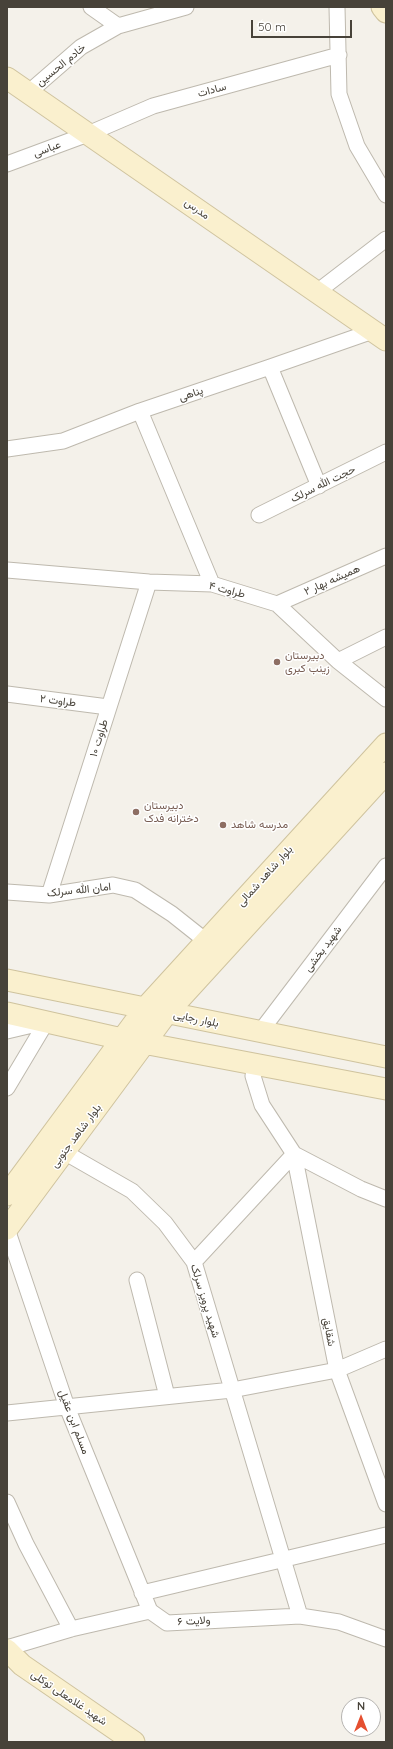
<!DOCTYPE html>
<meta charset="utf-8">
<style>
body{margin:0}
#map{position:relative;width:393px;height:1749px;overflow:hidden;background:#f4f1ea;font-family:Quicksand,sans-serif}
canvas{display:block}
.frame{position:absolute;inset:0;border:8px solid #474239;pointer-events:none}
.north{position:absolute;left:341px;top:1697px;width:40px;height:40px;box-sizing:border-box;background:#fff;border:1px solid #b5b3b0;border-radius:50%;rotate:0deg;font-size:11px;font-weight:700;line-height:16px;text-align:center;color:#474239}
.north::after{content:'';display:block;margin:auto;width:14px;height:18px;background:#e54f30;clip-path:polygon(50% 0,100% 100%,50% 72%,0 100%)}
.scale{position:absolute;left:251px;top:20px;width:101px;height:18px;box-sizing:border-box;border:2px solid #474239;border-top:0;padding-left:5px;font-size:12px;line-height:14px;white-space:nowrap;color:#474239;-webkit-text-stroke:3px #fff;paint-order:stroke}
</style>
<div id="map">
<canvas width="393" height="1749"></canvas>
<div class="frame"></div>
<div class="north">N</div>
<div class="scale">50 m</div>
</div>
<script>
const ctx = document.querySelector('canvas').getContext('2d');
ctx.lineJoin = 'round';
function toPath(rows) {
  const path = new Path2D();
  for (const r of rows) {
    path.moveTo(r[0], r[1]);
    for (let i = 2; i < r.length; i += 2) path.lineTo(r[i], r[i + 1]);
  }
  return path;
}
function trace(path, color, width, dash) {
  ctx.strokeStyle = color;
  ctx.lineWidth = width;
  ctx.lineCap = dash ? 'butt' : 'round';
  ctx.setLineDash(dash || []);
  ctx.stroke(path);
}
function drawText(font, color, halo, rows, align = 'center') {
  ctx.font = font + ' Quicksand,Vazirmatn,sans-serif';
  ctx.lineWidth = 3;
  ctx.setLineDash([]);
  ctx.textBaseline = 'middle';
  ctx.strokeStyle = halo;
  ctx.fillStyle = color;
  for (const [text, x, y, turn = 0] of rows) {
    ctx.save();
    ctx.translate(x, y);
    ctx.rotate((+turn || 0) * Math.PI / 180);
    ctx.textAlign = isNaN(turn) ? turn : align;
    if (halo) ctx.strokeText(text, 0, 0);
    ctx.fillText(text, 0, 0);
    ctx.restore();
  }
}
const street = toPath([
 [91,7,118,26],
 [337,7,339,94,357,146,386,195],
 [28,93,81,47,118,26,186,7],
 [7,164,88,134,153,106,339,55],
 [317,292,386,239],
 [270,367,319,486],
 [140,411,212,584],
 [7,449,63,441,140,411,270,367,373,331],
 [259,515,386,452],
 [7,570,149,582,212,584,277,604,338,661,386,699],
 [277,604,386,556],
 [338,661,386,637],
 [7,694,108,707],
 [7,892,49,895,113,885,135,890,172,914,206,941],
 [49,895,149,582],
 [7,1031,41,1023],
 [260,1032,386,866],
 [257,1063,253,1076,262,1105,294,1154,361,1189,386,1199],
 [7,1088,47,1021],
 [64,1152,132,1191,165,1223,194,1262,300,1616],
 [294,1154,337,1370,386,1504],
 [7,1229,67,1407,150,1611],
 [194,1262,294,1154],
 [137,1280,167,1396],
 [7,1413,232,1390,337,1370,386,1349],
 [7,1502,26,1544,71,1629],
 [142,1593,386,1535],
 [7,1648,71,1629,150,1611,167,1623,300,1616,339,1622,386,1639]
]);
const secondary = toPath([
 [382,7,386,12],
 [7,78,386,340],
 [7,980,386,1057],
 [7,1013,122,1039,386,1089],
 [7,1195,145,1008,386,744],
 [7,1229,167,1013,386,773],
 [7,1650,22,1665,134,1742]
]);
trace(street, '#beb9ae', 17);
trace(secondary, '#cfc39e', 23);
trace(street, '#fff', 15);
trace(secondary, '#faf0ce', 21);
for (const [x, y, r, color] of [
 [277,662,4,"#8d6e63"],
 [136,812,4,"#8d6e63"],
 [223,825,4,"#8d6e63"]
]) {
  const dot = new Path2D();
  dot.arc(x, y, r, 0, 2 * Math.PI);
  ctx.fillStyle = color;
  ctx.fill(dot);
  trace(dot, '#fff', 1.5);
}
drawText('11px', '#474239', '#fff', [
 ["خادم الحسین",61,65,-39],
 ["سادات",212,90,-15],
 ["عباسی",47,149,-20],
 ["مدرس",197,209,35],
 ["پناهی",191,394,-18],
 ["حجت الله سرلک",323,484,-26],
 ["همیشه بهار ۲",332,580,-24],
 ["طراوت ۴",227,590,14],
 ["طراوت ۲",58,701,7],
 ["طراوت ۱۰",99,738,-73],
 ["بلوار شاهد شمالی",265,876,-48],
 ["امان الله سرلک",79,890,-6],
 ["شهید بخشی",323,949,-53],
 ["بلوار رجایی",196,1019,12],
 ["بلوار شاهد جنوبی",76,1136,-53],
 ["شهید پرویز سرلک",205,1301,73],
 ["شقایق",329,1332,79],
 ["مسلم ابن عقیل",74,1422,69],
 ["ولایت ۶",194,1621,-3],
 ["شهید غلامعلی توکلی",69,1698,34]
]);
drawText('11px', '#785e54', '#fff', [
 ["دبیرستان",285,656],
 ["زینب کبری",285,669],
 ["دبیرستان",144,806],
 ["دخترانه فدک",144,819],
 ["مدرسه شاهد",231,825]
], 'left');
</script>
